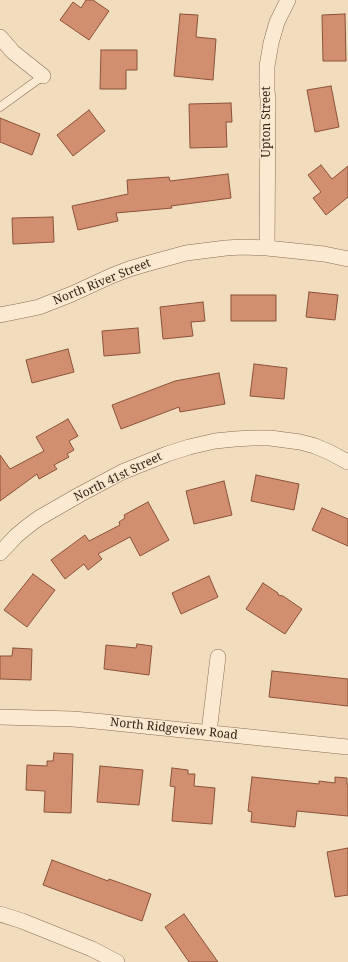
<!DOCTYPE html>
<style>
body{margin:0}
canvas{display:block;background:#f1dcbd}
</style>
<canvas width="348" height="962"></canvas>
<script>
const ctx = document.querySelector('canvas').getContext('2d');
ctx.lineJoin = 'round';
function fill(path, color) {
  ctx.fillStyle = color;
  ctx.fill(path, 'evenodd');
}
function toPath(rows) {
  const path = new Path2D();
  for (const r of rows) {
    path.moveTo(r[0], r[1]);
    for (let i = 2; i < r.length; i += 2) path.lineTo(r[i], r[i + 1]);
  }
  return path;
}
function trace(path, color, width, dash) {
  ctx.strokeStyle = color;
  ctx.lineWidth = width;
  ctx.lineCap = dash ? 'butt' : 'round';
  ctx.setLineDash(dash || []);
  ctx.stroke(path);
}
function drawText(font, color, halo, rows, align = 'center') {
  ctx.font = font + ' "Noto Serif",serif';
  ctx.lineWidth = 3;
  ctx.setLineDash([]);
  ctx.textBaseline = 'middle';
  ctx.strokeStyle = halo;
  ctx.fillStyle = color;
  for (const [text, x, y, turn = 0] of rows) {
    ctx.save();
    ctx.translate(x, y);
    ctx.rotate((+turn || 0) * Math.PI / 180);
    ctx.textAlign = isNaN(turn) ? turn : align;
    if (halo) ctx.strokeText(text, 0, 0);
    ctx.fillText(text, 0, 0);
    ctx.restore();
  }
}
const building = toPath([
 [86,0,93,0,109,11,89,40,60,20,73,2,81,8,86,0],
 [180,14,198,15,196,37,216,39,213,80,174,76,180,14],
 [345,14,346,61,323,61,322,15,345,14],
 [101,50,137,50,137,70,126,70,126,89,100,89,101,50],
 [331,86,339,127,315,132,307,90,331,86],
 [231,103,232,122,226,122,227,147,190,148,189,104,231,103],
 [89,110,105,131,73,156,57,135,89,110],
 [0,118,40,134,32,155,0,142,0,118],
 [321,165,332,179,348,166,348,197,326,215,313,198,321,192,308,175,321,165],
 [228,174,231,198,171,206,172,208,116,213,118,221,78,230,72,206,128,194,127,180,169,177,170,181,228,174],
 [53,217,54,242,13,244,12,218,53,217],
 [309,292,338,295,335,320,306,317,309,292],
 [231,295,276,295,276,321,231,321,231,295],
 [203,302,205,321,191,322,193,336,163,339,160,307,203,302],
 [138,328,140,353,104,356,102,331,138,328],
 [68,349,74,372,32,383,26,360,68,349],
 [254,364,287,368,284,399,250,396,254,364],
 [219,373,225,404,180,412,179,407,121,429,112,405,175,381,219,373],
 [68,419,78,436,69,441,74,450,67,454,69,457,54,465,57,469,39,479,37,474,0,501,0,455,10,469,44,451,36,437,68,419],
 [256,475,299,484,294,510,251,501,256,475],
 [224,481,232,515,194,524,186,491,224,481],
 [148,502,169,540,140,556,130,537,98,554,102,559,88,570,84,564,65,579,51,560,85,535,89,541,120,525,119,522,125,518,124,515,148,502],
 [322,508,348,519,348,546,312,530,322,508],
 [33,574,55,590,27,627,4,610,33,574],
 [209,576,218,597,181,614,172,593,209,576],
 [263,583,278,593,278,595,283,596,302,609,285,634,246,609,263,583],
 [137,644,152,646,149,675,104,669,106,645,136,648,137,644],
 [13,648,32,649,31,680,0,679,0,656,12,656,13,648],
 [272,671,348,679,348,706,269,697,272,671],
 [54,753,73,754,71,813,44,812,45,791,26,790,27,765,47,766,47,761,53,761,54,753],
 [100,766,143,770,139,805,97,802,100,766],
 [172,768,188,770,188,774,195,774,194,786,215,788,212,824,172,821,175,787,170,786,172,768],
 [252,777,319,784,319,781,335,783,335,777,347,778,347,784,348,784,348,816,297,811,295,827,251,822,252,812,248,811,252,777],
 [348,848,348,895,335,897,327,852,348,848],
 [52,860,108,881,109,879,151,894,142,921,43,885,52,860],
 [184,914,218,962,189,962,165,927,184,914]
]);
fill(building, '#d28f70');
trace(building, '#8b5239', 1);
const lane = toPath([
 [0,107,43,76]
]);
const street = toPath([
 [0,37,13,52,43,76],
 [267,248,268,99,267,91,267,66,271,43,277,22,288,0],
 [0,315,20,311,39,307,72,294,111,276,129,269,146,264,186,253,226,248,243,247,267,248,324,254,348,259],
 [0,553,16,536,28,526,39,518,79,495,122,472,167,454,189,447,215,441,235,439,252,438,270,438,300,442,315,446,329,452,348,462],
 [0,717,73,719,95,721,348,747],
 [209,732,218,657],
 [0,914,22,921,92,949,117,962]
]);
trace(lane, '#8a6c55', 9);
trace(street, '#8a6c55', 16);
trace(lane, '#fbead1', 8);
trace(street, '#fbead1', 15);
drawText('12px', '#38261b', '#f8e7cd', [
 ["Upton Street",267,122,-90],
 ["North River Street",102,282,-22],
 ["North 41st Street",118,477,-26],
 ["North Ridgeview Road",174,729,6]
]);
</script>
